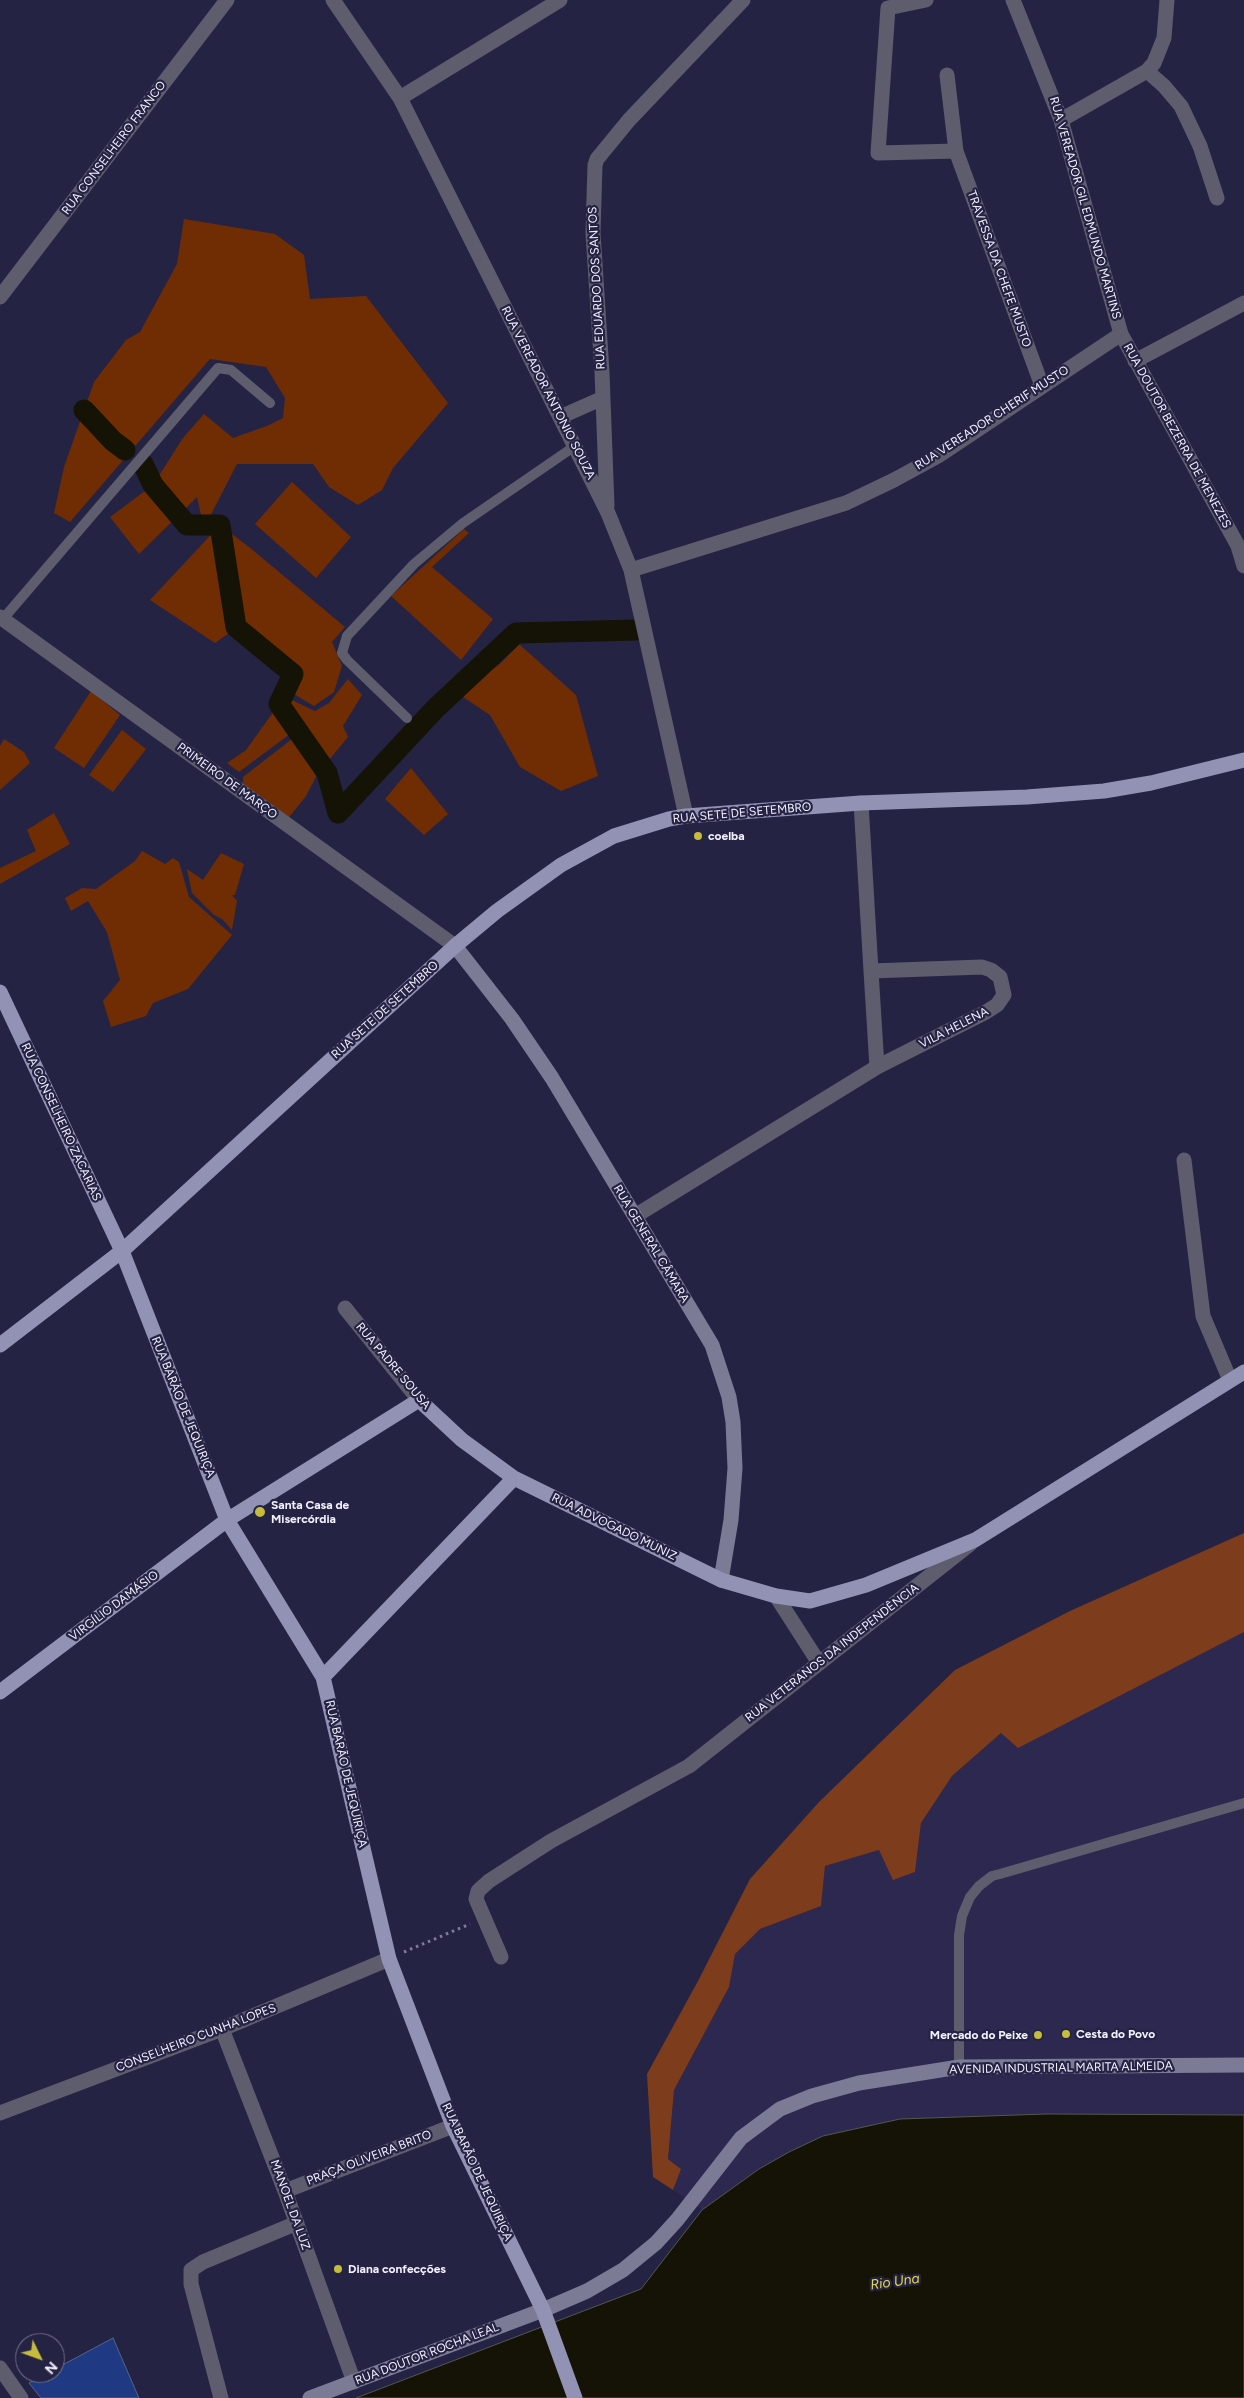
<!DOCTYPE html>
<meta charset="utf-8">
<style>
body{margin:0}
#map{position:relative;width:1244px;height:2398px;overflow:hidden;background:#252343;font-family:Figtree,sans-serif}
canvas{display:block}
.north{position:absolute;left:15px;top:2333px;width:50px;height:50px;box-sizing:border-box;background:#252343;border:1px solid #77758e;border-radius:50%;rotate:132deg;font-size:14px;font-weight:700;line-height:20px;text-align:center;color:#f1f1ff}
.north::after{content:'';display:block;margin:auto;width:18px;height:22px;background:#c5bc3d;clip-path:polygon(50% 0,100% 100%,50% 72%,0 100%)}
</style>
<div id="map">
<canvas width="1244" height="2398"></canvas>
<div class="north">N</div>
</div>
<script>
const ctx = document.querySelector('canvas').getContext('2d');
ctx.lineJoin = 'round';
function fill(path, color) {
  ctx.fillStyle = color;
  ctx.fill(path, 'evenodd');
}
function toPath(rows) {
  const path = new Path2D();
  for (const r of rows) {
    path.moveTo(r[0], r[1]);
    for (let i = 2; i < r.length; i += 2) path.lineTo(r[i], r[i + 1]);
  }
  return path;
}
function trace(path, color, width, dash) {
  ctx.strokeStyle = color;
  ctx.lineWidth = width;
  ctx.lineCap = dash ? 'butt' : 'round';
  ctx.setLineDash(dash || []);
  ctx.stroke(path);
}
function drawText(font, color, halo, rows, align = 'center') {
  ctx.font = font + ' Figtree,sans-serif';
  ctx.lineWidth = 4.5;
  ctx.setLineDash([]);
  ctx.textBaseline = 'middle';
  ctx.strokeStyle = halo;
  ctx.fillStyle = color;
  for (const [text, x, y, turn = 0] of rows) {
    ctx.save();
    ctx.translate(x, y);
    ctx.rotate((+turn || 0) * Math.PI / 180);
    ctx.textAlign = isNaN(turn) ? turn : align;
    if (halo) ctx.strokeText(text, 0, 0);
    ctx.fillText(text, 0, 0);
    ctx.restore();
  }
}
fill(toPath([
 [1244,1632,1244,2115,1046,2114,823,2136,789,2152,759,2169,702,2210,673,2190,681,2169,668,2159,674,2090,729,1987,735,1954,760,1929,821,1906,825,1866,879,1850,915,1872,921,1823,952,1776,1001,1733,1172,1668]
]), '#2c284f');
fill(toPath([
 [184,219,275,234,304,255,310,299,366,296,448,403,393,468,382,490,358,505,329,487,313,464,237,464,204,528,197,497,139,554,110,517,153,485,183,438,204,414,233,438,267,426,283,418,285,398,266,367,210,359,70,522,54,513,64,467,94,382,126,340,140,332,177,264],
 [292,482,351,537,316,578,255,524],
 [220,525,249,547,345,627,332,642,342,666,334,692,314,706,280,686,292,674,279,657,236,628,215,643,150,600],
 [464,529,469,533,432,567,493,619,461,660,391,596],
 [519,644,576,695,598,776,561,791,520,767,490,715,457,693,500,664],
 [348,679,362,695,343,726,348,737,324,766,301,737,292,711,280,701,279,694,315,711,329,703],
 [91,691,120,715,84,768,54,748],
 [279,704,293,718,294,731,239,772,227,763,246,750],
 [122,730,146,749,113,792,89,775],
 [4,739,24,752,30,763,0,790,0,746],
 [292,739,320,769,306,796,286,821,243,788,243,777],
 [411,768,448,814,424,835,385,799],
 [54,813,70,844,0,884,0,868,36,851,27,830],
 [142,851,165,864,173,858,179,862,189,897,232,935,188,989,153,1003,146,1016,111,1027,103,1001,120,980,107,932,88,901,71,911,65,898,82,888,96,889,135,861],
 [221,853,244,864,235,895,232,895,237,901,232,930,222,919,214,915,192,893,187,869,203,880]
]), '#702d04');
fill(toPath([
 [1244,1533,1244,1632,1018,1748,1001,1733,952,1776,921,1823,915,1872,893,1880,879,1850,825,1866,821,1906,760,1929,735,1954,729,1987,674,2090,668,2159,681,2169,673,2190,653,2177,647,2074,698,1981,750,1879,819,1802,955,1670,1070,1611]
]), '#7d3c1b');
const water = toPath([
 [1046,2114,1244,2115,1244,2398,356,2398,641,2289,702,2210,759,2169,789,2152,823,2136,900,2119,1046,2114]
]);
fill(water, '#141306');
trace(water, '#565651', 1);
trace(toPath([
 [84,410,113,441,125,450],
 [143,464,153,485,187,525,220,525,236,627,293,674,279,704,327,773,338,813],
 [338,813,435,709,516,633,637,630]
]), '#141306', 21);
const building = toPath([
 [113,2338,139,2398,41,2398,29,2383,48,2373,55,2373,55,2369,113,2338]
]);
fill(building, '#1f3a83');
trace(building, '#546486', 1);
trace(toPath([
 [404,1952,470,1924]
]), '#7f7d96', 3, [2.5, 4]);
trace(toPath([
 [3,619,218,368,231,370,270,403],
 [407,718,347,660,342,653,347,636,414,564,463,523,575,446],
 [959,2067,959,1935,962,1916,970,1897,979,1886,992,1876,1000,1874,1244,1803]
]), '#5d5d6e', 10);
trace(toPath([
 [333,0,400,98,608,513,631,570,686,816],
 [926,0,888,8,878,153,956,151],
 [1013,0,1061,120,1121,334,1238,546,1244,566],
 [1147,71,1164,86,1181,106,1200,146,1217,198],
 [947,75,956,151,1042,386],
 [400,98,560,0],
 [1061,120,1147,71,1154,63,1164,38,1167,0],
 [0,297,227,0],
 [1135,361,1244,303],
 [560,417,603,398],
 [607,506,602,372,593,233,595,165,597,159,629,120,743,0],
 [631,570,846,503,894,480,938,456,1121,334],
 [0,617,455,946],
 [861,803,871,971,877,1067,986,1012,997,1005,1004,995,1000,977,991,970,982,967,871,971],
 [1184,1160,1203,1316,1230,1380],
 [635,1216,877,1067],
 [345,1308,419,1400],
 [776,1596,819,1663],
 [501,1957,476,1899,478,1891,489,1881,551,1841,689,1766,970,1544],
 [222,2029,285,2191,354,2382],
 [0,2113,222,2029,389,1959],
 [285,2191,453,2126],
 [0,2368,21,2398],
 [221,2398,191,2284,191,2270,203,2262,297,2223]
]), '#5d5d6e', 15);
trace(toPath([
 [455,946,512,1019,552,1078,712,1345,729,1397,733,1422,735,1468,731,1520,721,1580],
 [310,2398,543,2310,587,2291,623,2270,656,2243,677,2220,741,2138,780,2109,812,2096,859,2083,959,2067,1244,2065]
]), '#7b7b95', 15);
trace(toPath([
 [0,992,122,1251,227,1520,323,1677,389,1959,453,2126,543,2310,575,2398],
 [0,1345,122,1251,455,946,497,911,561,865,614,836,669,819,686,816,861,803,1027,797,1104,791,1151,783,1244,760],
 [323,1677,514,1478,721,1580,776,1596,810,1601,866,1585,975,1540,1244,1372],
 [0,1692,227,1520,419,1400,462,1440,514,1478]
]), '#9292b4', 15);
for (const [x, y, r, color] of [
 [698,836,5,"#c5bc3d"],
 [260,1512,6,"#c5bc3d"],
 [1066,2034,5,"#c5bc3d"],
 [1038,2035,5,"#c5bc3d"],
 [338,2269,5,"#c5bc3d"]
]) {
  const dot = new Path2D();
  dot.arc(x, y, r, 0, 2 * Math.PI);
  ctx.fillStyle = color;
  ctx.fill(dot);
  trace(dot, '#252343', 2);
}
drawText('12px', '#f1f1ff', '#252343', [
 ["RUA CONSELHEIRO FRANCO",114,148,-53],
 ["RUA VEREADOR GIL EDMUNDO MARTINS",1085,208,74],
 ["TRAVESSA DA CHEFE MUSTO",999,269,70],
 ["RUA EDUARDO DOS SANTOS",597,288,-93],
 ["RUA VEREADOR ANTONIO SOUZA",548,393,63],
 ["RUA VEREADOR CHERIF MUSTO",992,418,-33],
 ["RUA DOUTOR BEZERRA DE MENEZES",1177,436,61],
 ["PRIMEIRO DE MARÇO",227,781,36],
 ["RUA SETE DE SETEMBRO",742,813,-5],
 ["RUA SETE DE SETEMBRO",385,1010,-42],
 ["VILA HELENA",954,1028,-27],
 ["RUA CONSELHEIRO ZACARIAS",61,1122,65],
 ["RUA GENERAL CÂMARA",651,1244,59],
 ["RUA PADRE SOUSA",393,1366,50],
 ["RUA BARÃO DE JEQUIRIÇA",183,1407,68],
 ["RUA ADVOGADO MUNIZ",614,1527,26],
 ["VIRGÍLIO DAMÁSIO",114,1606,-37],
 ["RUA VETERANOS DA INDEPENDÊNCIA",832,1653,-38],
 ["RUA BARÃO DE JEQUIRIÇA",346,1774,77],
 ["CONSELHEIRO CUNHA LOPES",196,2038,-21],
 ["AVENIDA INDUSTRIAL MARITA ALMEIDA",1061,2068,-1],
 ["PRAÇA OLIVEIRA BRITO",369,2158,-21],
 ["RUA BARÃO DE JEQUIRIÇA",477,2172,65],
 ["MANOEL DA LUZ",290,2205,70],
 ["RUA DOUTOR ROCHA LEAL",427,2354,-21]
]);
drawText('bold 12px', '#f1f1ff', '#252343', [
 ["coelba",708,836],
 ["Santa Casa de",271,1505],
 ["Misercórdia",271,1519],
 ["Cesta do Povo",1076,2034],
 ["Mercado do Peixe",1028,2035,"right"],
 ["Diana confecções",348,2269]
], 'left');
drawText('italic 14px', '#e4da4e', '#252343', [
 ["Rio Una",895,2282,-8]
]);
</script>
